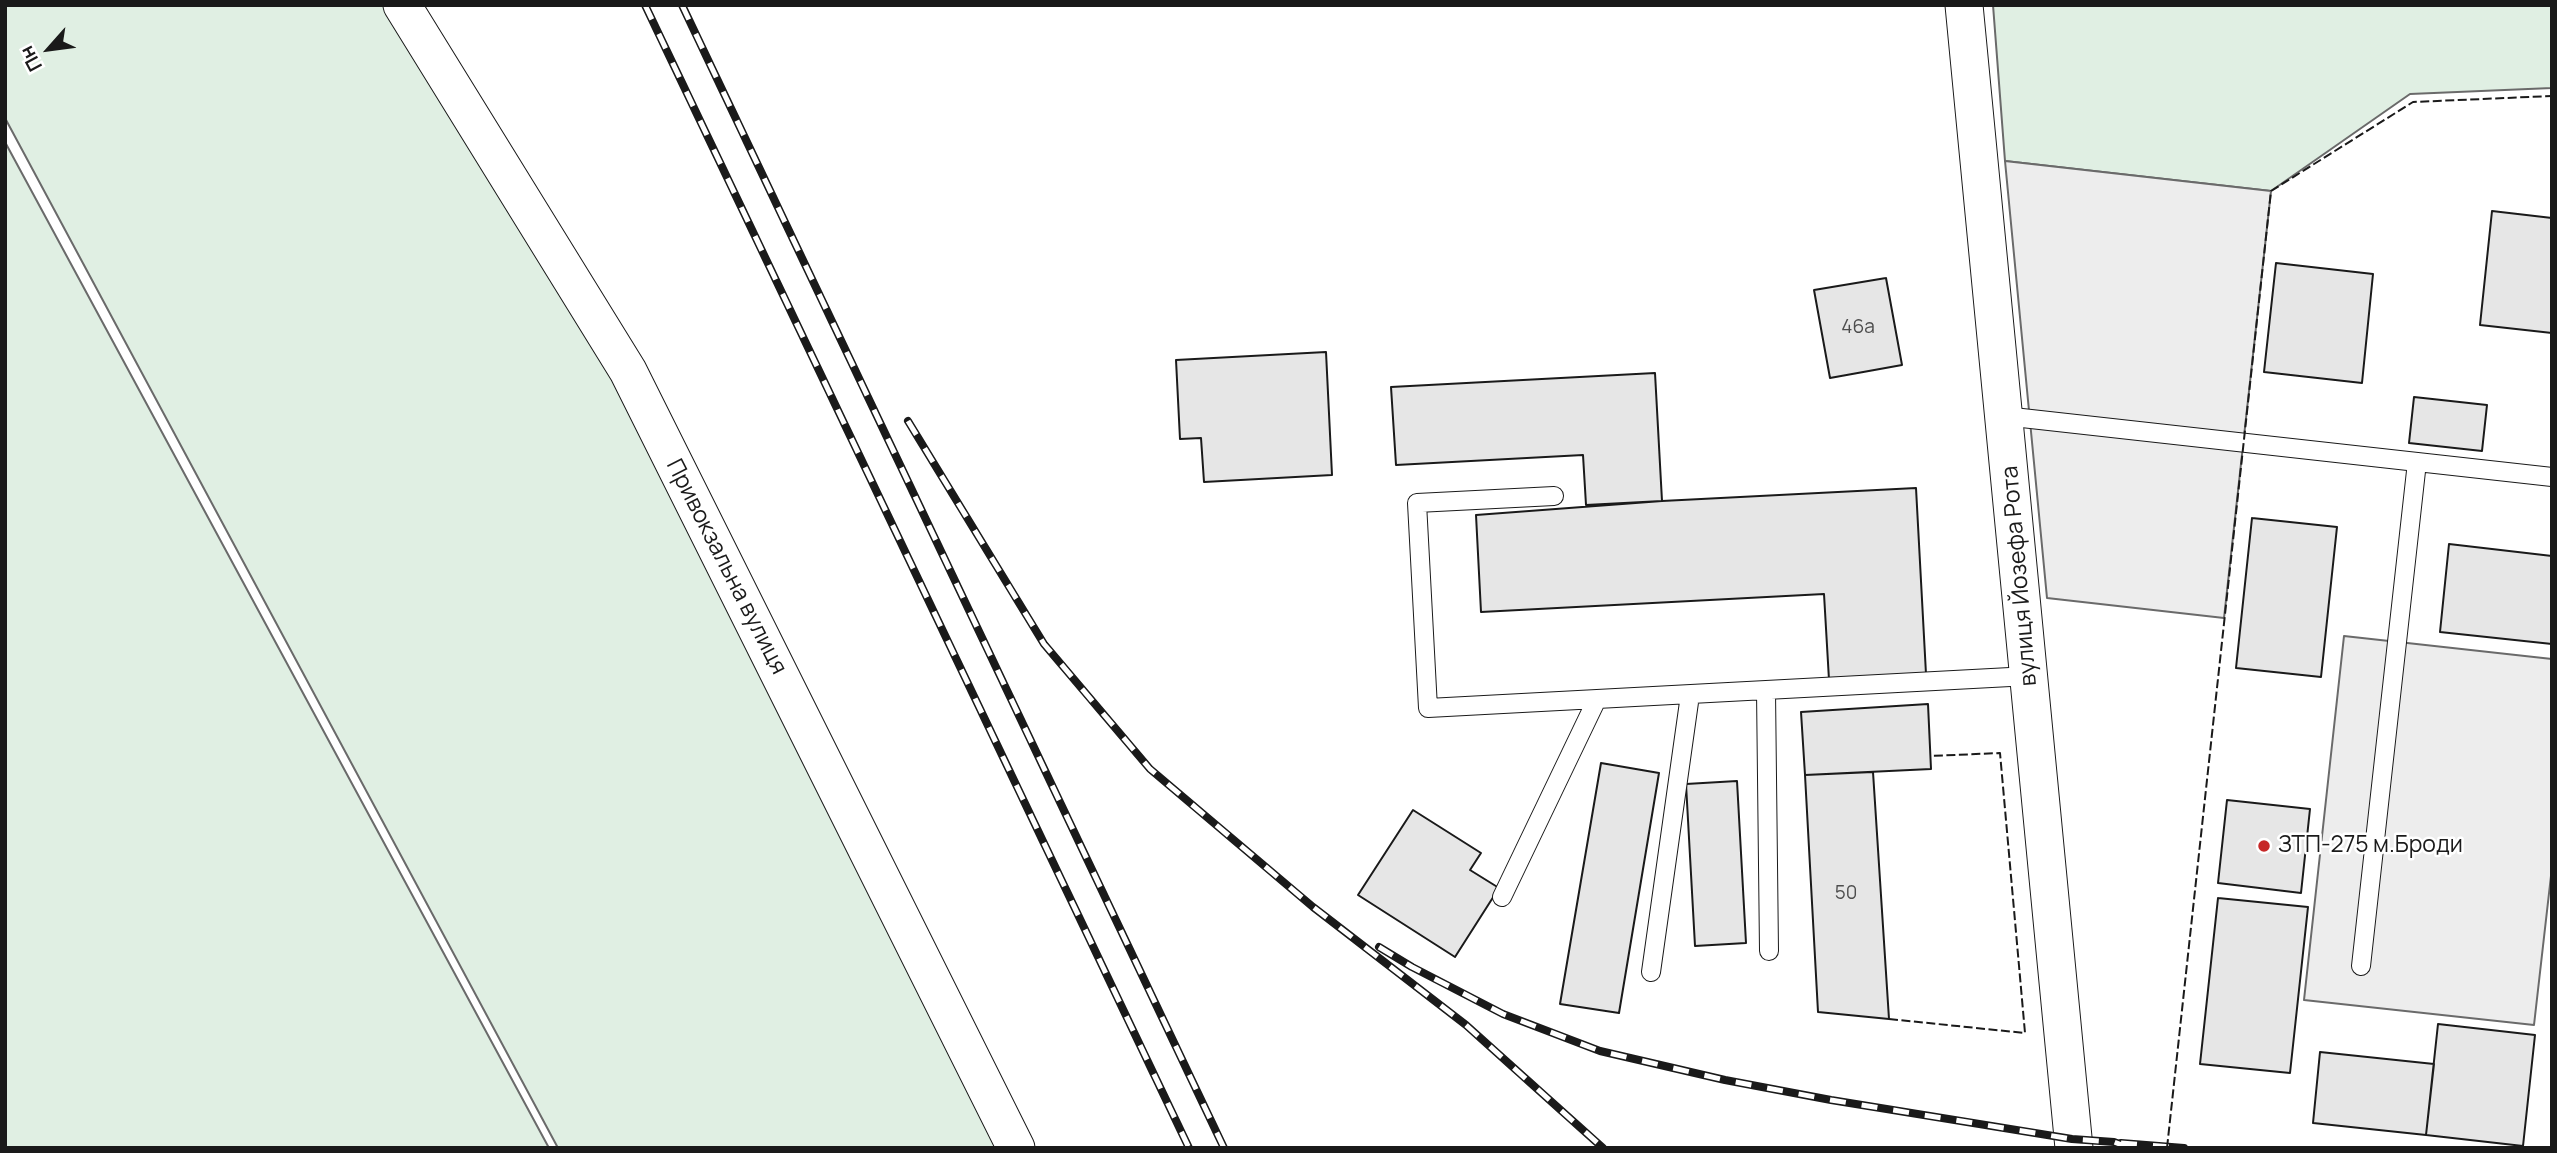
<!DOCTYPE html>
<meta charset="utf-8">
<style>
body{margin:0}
#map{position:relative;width:2557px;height:1153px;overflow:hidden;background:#fff;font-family:Manrope,sans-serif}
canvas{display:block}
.frame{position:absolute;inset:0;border:7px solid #1a1a1a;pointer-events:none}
.north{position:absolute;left:14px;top:14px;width:70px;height:70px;-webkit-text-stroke:5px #fff;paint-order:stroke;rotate:242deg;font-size:19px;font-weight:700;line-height:28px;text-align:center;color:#1a1a1a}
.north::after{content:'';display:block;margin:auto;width:24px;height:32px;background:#1a1a1a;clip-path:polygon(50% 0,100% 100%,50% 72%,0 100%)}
</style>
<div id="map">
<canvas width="2557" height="1153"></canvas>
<div class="frame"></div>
<div class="north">Пн</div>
</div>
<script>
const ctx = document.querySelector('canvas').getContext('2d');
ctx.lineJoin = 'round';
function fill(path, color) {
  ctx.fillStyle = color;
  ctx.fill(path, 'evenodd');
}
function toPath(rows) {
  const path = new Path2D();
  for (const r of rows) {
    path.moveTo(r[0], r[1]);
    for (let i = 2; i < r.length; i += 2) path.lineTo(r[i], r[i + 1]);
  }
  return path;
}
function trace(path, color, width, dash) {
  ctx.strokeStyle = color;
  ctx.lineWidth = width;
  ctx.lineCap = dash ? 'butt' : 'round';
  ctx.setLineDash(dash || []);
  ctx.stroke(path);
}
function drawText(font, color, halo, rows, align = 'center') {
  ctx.font = font + ' Manrope,sans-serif';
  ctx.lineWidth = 5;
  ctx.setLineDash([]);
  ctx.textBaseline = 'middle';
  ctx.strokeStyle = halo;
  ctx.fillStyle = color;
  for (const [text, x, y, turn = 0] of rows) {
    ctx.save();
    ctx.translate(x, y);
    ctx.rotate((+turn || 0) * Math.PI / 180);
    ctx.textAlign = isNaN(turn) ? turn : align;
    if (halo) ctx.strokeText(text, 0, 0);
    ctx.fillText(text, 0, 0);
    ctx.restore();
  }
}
const green = toPath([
 [5,5,386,5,615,378,1001,1148,558,1148,5,118,5,5],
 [1993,5,2552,5,2552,88,2410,94,2271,191,2005,161,1993,5],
 [5,142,549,1148,5,1148,5,142]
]);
fill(green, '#e0efe3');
trace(green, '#6a6a6a', 2);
const parking = toPath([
 [2005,161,2271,191,2224,618,2047,598,2005,161],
 [2344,636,2552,659,2552,867,2534,1025,2304,1000,2344,636]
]);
fill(parking, '#ededed');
trace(parking, '#6a6a6a', 2);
const building = toPath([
 [2492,211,2552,218,2552,333,2480,325,2492,211],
 [2276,263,2373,274,2362,383,2264,372,2276,263],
 [1886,278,1902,365,1830,378,1814,290,1886,278],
 [1326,352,1332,475,1204,482,1201,438,1180,439,1176,360,1326,352],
 [1655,373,1662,501,1586,505,1583,455,1396,465,1391,387,1655,373],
 [2414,397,2487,405,2482,451,2409,443,2414,397],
 [1916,488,1926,674,1829,680,1824,594,1481,612,1476,515,1662,501,1916,488],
 [2252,518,2337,527,2321,677,2236,668,2252,518],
 [2449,544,2552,556,2552,644,2440,632,2449,544],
 [1928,704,1931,769,1805,775,1801,712,1928,704],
 [1601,763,1659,773,1619,1013,1560,1004,1601,763],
 [1873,772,1889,1019,1818,1012,1805,775,1873,772],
 [1737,781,1746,943,1695,946,1686,784,1737,781],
 [2227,800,2310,809,2301,893,2218,883,2227,800],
 [1413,810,1481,853,1470,870,1499,888,1455,957,1358,895,1413,810],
 [2218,898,2308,907,2290,1073,2200,1064,2218,898],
 [2438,1024,2535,1035,2523,1146,2426,1135,2438,1024],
 [2320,1052,2434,1064,2426,1135,2313,1123,2320,1052]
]);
fill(building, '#e6e6e6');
trace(building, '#1a1a1a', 2);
const service = toPath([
 [2004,416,2552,477],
 [1554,496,1417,503,1428,708,2029,676],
 [1766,691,1769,951],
 [1502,897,1597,699],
 [2361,966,2417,462],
 [1651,972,1690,695]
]);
const minor = toPath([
 [402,5,628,371,1016,1148],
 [1964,5,2074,1148]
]);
trace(service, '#1a1a1a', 20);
trace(minor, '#1a1a1a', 39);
trace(service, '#fff', 18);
trace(minor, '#fff', 37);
const rail = toPath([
 [645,5,1189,1148],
 [682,5,1224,1148],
 [908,421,1044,644,1150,769,1313,907,1466,1025,1603,1148],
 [1379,947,1412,967,1503,1014,1600,1051,1725,1080,1831,1100,2072,1139,2114,1142,2130,1148],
 [2121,1143,2184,1148]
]);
trace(rail, '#1a1a1a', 8);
trace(rail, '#fff', 5, [16]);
trace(toPath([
 [1889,1019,2025,1033,2000,753,1930,756],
 [2167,1148,2271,191,2413,102,2552,96]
]), '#1a1a1a', 2, [9, 3.5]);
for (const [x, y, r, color] of [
 [2264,846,7,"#c62828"]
]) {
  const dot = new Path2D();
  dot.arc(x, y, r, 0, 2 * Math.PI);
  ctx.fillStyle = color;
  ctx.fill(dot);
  trace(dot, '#fff', 2.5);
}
drawText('19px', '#4d4d4d', null, [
 ["46а",1858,328],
 ["50",1846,894]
]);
drawText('23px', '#1a1a1a', '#fff', [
 ["Привокзальна вулиця",726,567,63],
 ["вулиця Йозефа Рота",2020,576,-95]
]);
drawText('23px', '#1a1a1a', '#fff', [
 ["ЗТП-275 м.Броди",2278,846]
], 'left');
</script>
